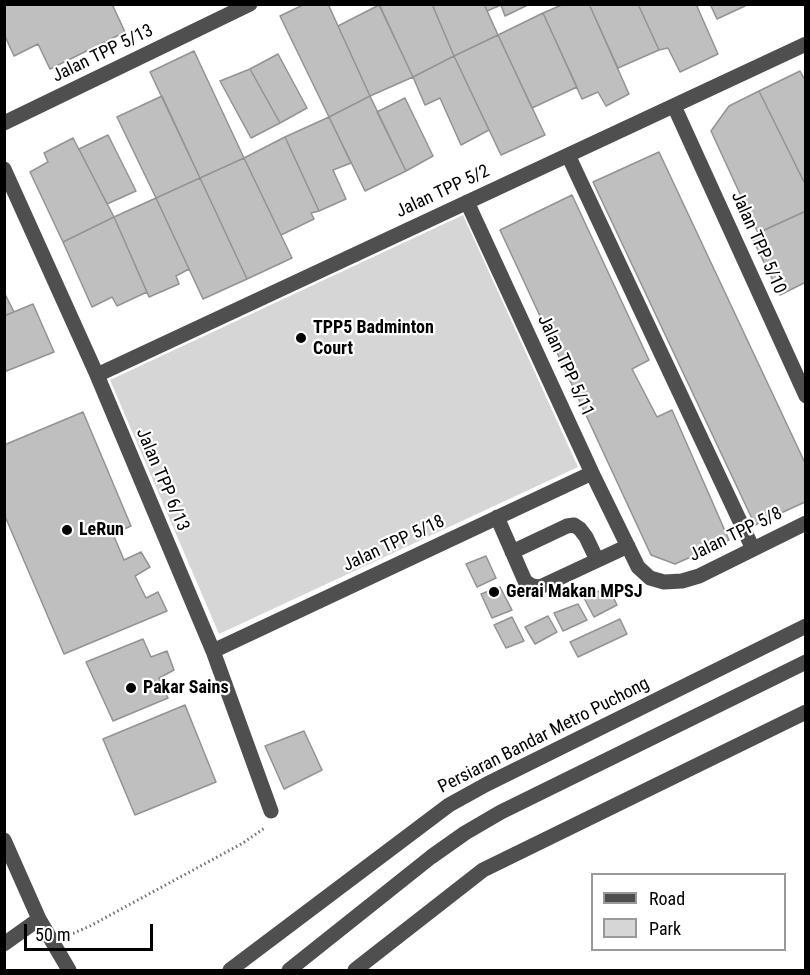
<!DOCTYPE html>
<style>
body{margin:0}
#map{position:relative;width:810px;height:975px;overflow:hidden;background:#fff;font-family:"Roboto Condensed",sans-serif}
canvas{display:block}
.frame{position:absolute;inset:0;border:6px solid #000;pointer-events:none}
.legend{position:absolute;left:591px;top:873px;width:195px;height:78px;box-sizing:border-box;background:#fff;border:2px solid #999;margin:0;padding:8px 10px;list-style:none;font-size:18px;color:#000}
.legend li{display:flex;align-items:center;gap:12px;height:30px}
.legend b{width:30px;border:2px solid #999}
.scale{position:absolute;left:24px;top:924px;width:129px;height:27px;box-sizing:border-box;border:3px solid #000;border-top:0;padding-left:8px;font-size:18px;line-height:21px;white-space:nowrap;color:#000;-webkit-text-stroke:4px #fff;paint-order:stroke}
</style>
<div id="map">
<canvas width="810" height="975"></canvas>
<div class="frame"></div>
<ul class="legend">
<li><b style="height:8px;background:#4f4f4f"></b>Road</li>
<li><b style="height:16px;background:#d6d6d6"></b>Park</li>
</ul>
<div class="scale">50 m</div>
</div>
<script>
const ctx = document.querySelector('canvas').getContext('2d');
ctx.lineJoin = 'round';
function fill(path, color) {
  ctx.fillStyle = color;
  ctx.fill(path, 'evenodd');
}
function toPath(rows) {
  const path = new Path2D();
  for (const r of rows) {
    path.moveTo(r[0], r[1]);
    for (let i = 2; i < r.length; i += 2) path.lineTo(r[i], r[i + 1]);
  }
  return path;
}
function trace(path, color, width, dash) {
  ctx.strokeStyle = color;
  ctx.lineWidth = width;
  ctx.lineCap = dash ? 'butt' : 'round';
  ctx.setLineDash(dash || []);
  ctx.stroke(path);
}
function drawText(font, color, halo, rows, align = 'center') {
  ctx.font = font + ' "Roboto Condensed",sans-serif';
  ctx.lineWidth = 4.5;
  ctx.setLineDash([]);
  ctx.textBaseline = 'middle';
  ctx.strokeStyle = halo;
  ctx.fillStyle = color;
  for (const [text, x, y, turn = 0] of rows) {
    ctx.save();
    ctx.translate(x, y);
    ctx.rotate((+turn || 0) * Math.PI / 180);
    ctx.textAlign = isNaN(turn) ? turn : align;
    if (halo) ctx.strokeText(text, 0, 0);
    ctx.fillText(text, 0, 0);
    ctx.restore();
  }
}
fill(toPath([
 [463,215,578,467,219,634,110,380]
]), '#d6d6d6');
const building = toPath([
 [4,4,112,4,125,32,50,69,38,44,14,56,4,34,4,4],
 [305,4,328,4,370,96,329,117,280,16,305,4],
 [432,4,454,56,413,77,379,4,432,4],
 [432,4,484,4,498,35,454,56,432,4],
 [484,4,530,4,505,16,501,5,487,11,484,4],
 [564,4,589,4,629,94,606,106,598,92,582,99,543,13,564,4],
 [589,4,638,4,659,50,618,68,589,4],
 [638,4,696,4,718,54,680,72,668,48,659,50,638,4],
 [710,4,744,4,745,6,717,19,710,4],
 [379,5,413,77,370,96,338,26,379,5],
 [543,13,577,87,532,108,498,35,543,13],
 [498,35,545,135,501,155,454,56,498,35],
 [194,51,244,158,200,178,150,72,194,51],
 [278,54,307,108,280,123,250,69,278,54],
 [454,56,489,130,461,145,440,98,425,105,413,77,454,56],
 [250,69,280,123,251,138,220,81,250,69],
 [800,71,806,82,806,186,759,91,800,71],
 [759,91,806,186,806,211,758,233,711,131,729,106,759,91],
 [162,96,200,178,156,198,117,117,162,96],
 [370,96,406,171,365,191,329,117,370,96],
 [405,98,433,156,406,171,377,112,405,98],
 [329,117,351,163,333,170,346,199,319,211,285,137,329,117],
 [108,135,136,191,107,204,79,149,108,135],
 [285,137,319,211,311,213,314,219,281,235,244,158,285,137],
 [73,138,114,217,63,242,30,172,48,162,44,153,73,138],
 [659,152,806,465,805,502,755,525,593,182,659,152],
 [244,158,292,258,247,279,200,178,244,158],
 [200,178,247,279,203,299,156,198,200,178],
 [572,195,649,360,632,369,657,417,672,410,729,540,675,564,651,555,500,230,572,195],
 [156,198,189,269,176,276,179,284,149,297,114,217,156,198],
 [806,211,806,282,780,295,751,236,806,211],
 [114,217,147,292,117,306,112,297,92,307,63,242,114,217],
 [4,292,14,312,4,316,4,292],
 [33,304,54,352,4,372,4,316,33,304],
 [83,412,131,526,113,534,124,560,141,552,150,567,135,576,146,598,158,592,167,611,64,654,4,514,4,445,83,412],
 [486,556,496,578,477,587,466,564,486,556],
 [500,587,512,610,492,618,481,594,500,587],
 [608,587,617,605,594,617,584,598,608,587],
 [578,604,587,620,563,631,554,613,578,604],
 [548,616,557,632,535,644,525,627,548,616],
 [512,617,524,641,506,648,494,625,512,617],
 [620,619,627,634,578,657,570,642,620,619],
 [143,639,151,657,167,651,174,670,159,678,168,698,113,721,86,662,143,639],
 [185,705,216,782,135,815,103,739,185,705],
 [304,731,322,770,284,789,265,746,304,731]
]);
fill(building, '#bfbfbf');
trace(building, '#939393', 1.5);
trace(toPath([
 [64,933,74,933,90,926,243,843,266,827]
]), '#717171', 3, [1.5, 3]);
trace(toPath([
 [674,106,806,396],
 [4,123,250,4],
 [568,155,753,549],
 [4,169,97,375,213,651,271,811],
 [467,202,592,473,638,567,650,578,664,582,682,581,699,576,806,523],
 [97,375,806,44],
 [497,517,525,581,532,586,540,587,628,546],
 [512,552,567,526,574,525,580,529,586,537,597,560],
 [213,651,592,473],
 [4,840,39,919,69,970],
 [4,944,39,919],
 [230,970,449,805,487,784,806,626],
 [289,970,431,857,465,833,501,812,806,662],
 [355,970,483,870,806,712]
]), '#4f4f4f', 15);
for (const [x, y, r, color] of [
 [301,338,6,"#000"],
 [67,530,6,"#000"],
 [494,592,6,"#000"],
 [131,688,6,"#000"]
]) {
  const dot = new Path2D();
  dot.arc(x, y, r, 0, 2 * Math.PI);
  ctx.fillStyle = color;
  ctx.fill(dot);
  trace(dot, '#fff', 2);
}
drawText('18px', '#000', '#fff', [
 ["Jalan TPP 5/13",103,54,-26],
 ["Jalan TPP 5/2",443,192,-25],
 ["Jalan TPP 5/10",758,243,66],
 ["Jalan TPP 5/11",565,366,65],
 ["Jalan TPP 6/13",162,480,67],
 ["Jalan TPP 5/8",736,535,-26],
 ["Jalan TPP 5/18",394,544,-25],
 ["Persiaran Bandar Metro Puchong",544,736,-27]
]);
drawText('bold 18px', '#000', '#fff', [
 ["TPP5 Badminton",313,328],
 ["Court",313,349],
 ["LeRun",79,530],
 ["Gerai Makan MPSJ",506,592],
 ["Pakar Sains",143,688]
], 'left');
</script>
